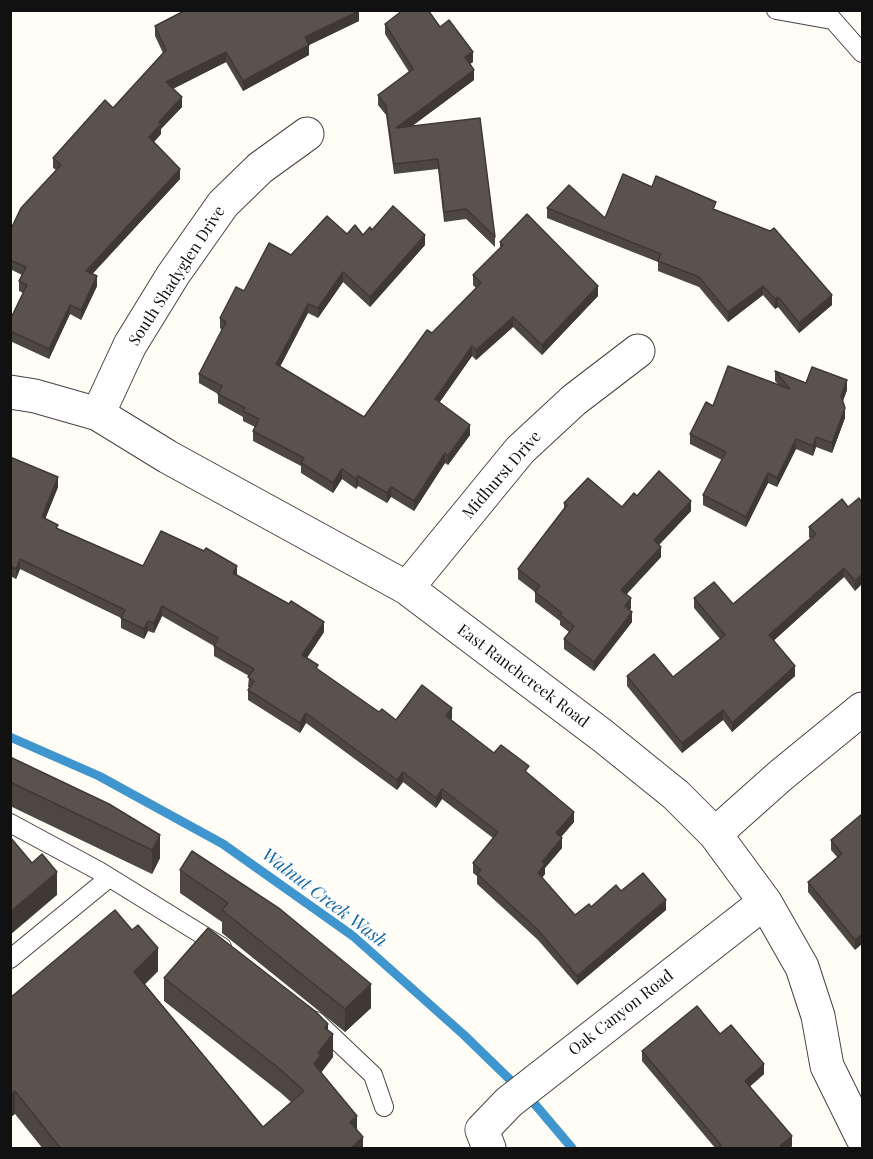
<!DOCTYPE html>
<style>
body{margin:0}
#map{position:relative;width:873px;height:1159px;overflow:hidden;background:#fffdf5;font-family:"Playfair Display",serif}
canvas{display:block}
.frame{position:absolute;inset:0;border:12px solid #111;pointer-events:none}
</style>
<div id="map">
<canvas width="873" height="1159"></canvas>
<div class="frame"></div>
</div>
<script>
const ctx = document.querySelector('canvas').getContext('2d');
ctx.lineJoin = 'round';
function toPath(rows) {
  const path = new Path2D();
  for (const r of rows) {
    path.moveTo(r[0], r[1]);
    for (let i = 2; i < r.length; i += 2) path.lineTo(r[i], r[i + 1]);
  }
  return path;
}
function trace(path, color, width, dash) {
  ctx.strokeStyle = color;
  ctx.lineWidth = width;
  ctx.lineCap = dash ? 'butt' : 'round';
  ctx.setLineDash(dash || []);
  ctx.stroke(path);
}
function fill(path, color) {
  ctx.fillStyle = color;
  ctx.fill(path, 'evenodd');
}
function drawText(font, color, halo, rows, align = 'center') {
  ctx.font = font + ' "Playfair Display",serif';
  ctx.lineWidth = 6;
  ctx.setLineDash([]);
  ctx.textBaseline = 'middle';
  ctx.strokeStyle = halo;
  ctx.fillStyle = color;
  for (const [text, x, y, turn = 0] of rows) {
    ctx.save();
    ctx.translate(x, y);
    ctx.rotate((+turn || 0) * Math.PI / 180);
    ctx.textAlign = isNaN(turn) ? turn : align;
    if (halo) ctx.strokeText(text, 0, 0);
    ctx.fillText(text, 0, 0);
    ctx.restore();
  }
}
trace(toPath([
 [10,737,99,776,223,844,353,936,464,1035,533,1102,572,1148]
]), '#3f96cf', 9);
const service = toPath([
 [776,10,832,20],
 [826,12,862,53],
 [10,823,99,871,222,947],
 [10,959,109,878],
 [316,1021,373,1075,384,1107]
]);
const minor = toPath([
 [10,392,35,396,98,414,168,457,407,588,603,736,676,795,715,834,765,902,802,967,818,1016,827,1066,862,1137],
 [98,414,130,345,173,275,223,204,260,168,307,134],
 [407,588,520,450,574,400,638,351],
 [715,834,780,776,862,709],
 [489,1148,482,1130,509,1102,765,902]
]);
trace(service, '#444', 20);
trace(minor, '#444', 35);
trace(service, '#fff', 18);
trace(minor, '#fff', 33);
fill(toPath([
 [359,21,309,45,309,55,243,91,226,62,173,89,182,107,161,129,161,134,154,142,180,179,92,274,97,286,81,320,70,314,49,359,10,341,10,320,23,293,19,291,19,281,22,275,10,269,10,231,56,170,53,168,53,158,113,108,163,53,155,36,155,26],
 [385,24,440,27,473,62,470,64,474,80,412,126,480,118,495,237,495,247,466,219,444,222,438,169,394,174,386,115,378,105,378,95,409,72,385,34],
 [652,187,716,210,832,305,799,333,778,307,775,309,763,295,728,322,699,287,658,271,658,262,547,218,547,208,605,218],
 [372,230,425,245,370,307,343,282,318,318,308,313,280,367,364,417,432,333,476,288,473,285,473,275,500,248,500,242,598,296,542,355,513,327,476,360,472,356,439,403,470,435,448,465,445,463,414,511,391,497,387,503,358,486,356,489,342,479,333,493,301,473,301,466,253,441,253,431,255,427,243,421,243,417,218,403,218,394,199,383,199,374,222,330,220,328,220,318,244,291,291,255,347,234,363,235],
 [775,371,806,383,847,390,843,401,845,418,832,453,816,447,813,456,796,449,777,487,768,483,746,527,703,505,703,495,722,460,690,444,690,434,713,406,779,385,775,381],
 [10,457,58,487,45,519,58,529,143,566,237,575,324,632,307,658,318,670,379,712,396,720,452,718,451,720,494,753,529,774,574,822,561,837,562,848,545,868,545,874,542,878,575,915,621,891,666,910,577,985,538,940,477,884,477,876,473,873,473,863,493,838,442,799,436,808,403,782,397,790,306,723,300,733,248,700,248,690,250,688,248,687,249,676,214,656,214,646,162,616,154,633,148,631,144,639,121,628,121,618,20,569,16,579,10,576],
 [637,496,691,511,659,545,661,557,626,595,631,608,630,610,632,622,594,671,564,649,564,639,569,632,560,625,560,621,535,602,535,592,518,579,518,569,564,509,564,503,622,507],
 [859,498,855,591,844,577,774,640,795,676,732,732,723,720,682,753,627,686,627,676,673,677,720,639,694,608,694,598,733,604,811,539,809,537,809,527,848,507],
 [10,757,109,804,160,858,152,874,10,806],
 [862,814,855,950,808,892,808,882,837,857,831,850,831,840],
 [180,870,280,909,371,1008,345,1032,222,933,222,922,180,893],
 [158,971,145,984,263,1127,291,1102,281,1093,164,1001,164,978,328,1030,333,1057,321,1072,357,1130,363,1149,43,1149,15,1114,10,998],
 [720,1034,764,1074,750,1086,792,1146,789,1149,716,1149,642,1061,642,1051]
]), '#4d4742');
fill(toPath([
 [359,11,359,21,309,45,309,55,243,91,243,81,305,37],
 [226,52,226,62,166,92,166,82],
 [473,52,473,62,465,67,465,57],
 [474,70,474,80,396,138,396,128],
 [182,97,182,107,161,129,161,134,149,147,149,137,159,122],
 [180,169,180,179,86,281,86,271],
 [425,235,425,245,370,307,370,297],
 [343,272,343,282,318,318,318,308],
 [97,276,97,286,81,320,81,310],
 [598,286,598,296,542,355,542,345],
 [763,286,763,295,728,322,728,312],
 [832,295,832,305,799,333,799,323],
 [778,297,778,307,775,309,775,299],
 [308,304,308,313,276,374,276,364],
 [70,305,70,314,49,359,49,349],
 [513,317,513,327,476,360,476,350],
 [472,346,472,356,435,409,435,399],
 [847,380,847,390,841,406,841,396],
 [845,408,845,418,832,453,832,443],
 [470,425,470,435,448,465,448,456],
 [816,437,816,447,813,456,813,446],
 [796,439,796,449,777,487,777,478],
 [445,453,445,463,414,511,414,501],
 [342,469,342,479,333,493,333,483],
 [768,473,768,483,746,527,746,517],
 [358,476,358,486,356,489,356,479],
 [58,477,58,487,42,527,42,517],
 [391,487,391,497,387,503,387,493],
 [691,501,691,511,654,550,654,540],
 [661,547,661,557,621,600,621,590],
 [20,559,20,569,16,579,16,569],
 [237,566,237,576,233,573],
 [844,568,844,577,769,645,769,635],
 [862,574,862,584,855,591,855,581],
 [631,598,631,608,625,616,625,606],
 [162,606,162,616,154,633,154,623],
 [632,612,632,622,594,671,594,662],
 [148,621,148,631,144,639,144,629],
 [324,622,324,632,302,665,302,655],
 [795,666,795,676,732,732,732,723],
 [452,708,452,718,446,726,446,716],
 [723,710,723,720,682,753,682,743],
 [306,713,306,723,300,733,300,723],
 [403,772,403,782,397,790,397,780],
 [442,789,442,799,436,808,436,798],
 [574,812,574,822,556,843,556,833],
 [160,835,160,858,152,874,152,850],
 [562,838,562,848,545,868,545,874,538,883,538,873,542,862],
 [57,872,57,895,10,935,10,912],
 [666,900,666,910,577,985,577,976],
 [862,934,862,944,855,950,855,940],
 [158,948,158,971,134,995,134,972],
 [371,984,371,1008,345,1032,345,1009],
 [328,1024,328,1040,333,1034,333,1057,321,1073,314,1064,325,1028],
 [764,1064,764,1074,745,1091,745,1081],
 [15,1091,15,1114,10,1118,10,1095],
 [357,1116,357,1139,350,1122],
 [792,1136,792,1146,789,1149,780,1149,780,1146],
 [363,1137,363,1149,350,1149]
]), '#3f3936');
const building = toPath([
 [186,10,359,11,305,37,309,45,243,81,226,52,166,82,182,97,159,122,161,124,149,137,180,169,86,271,97,276,81,310,70,305,49,349,10,331,10,320,27,285,19,281,26,267,10,260,10,231,21,208,61,165,53,158,105,100,113,108,166,50,155,26,186,10],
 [403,10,428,10,440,27,449,20,473,52,465,57,474,70,396,128,480,118,495,237,466,209,444,212,438,159,394,164,386,106,378,95,413,69,385,24,403,10],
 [623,174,652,187,656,176,716,202,713,209,770,231,774,228,832,295,799,323,778,297,775,299,763,286,728,312,699,277,658,261,661,254,547,208,569,185,605,218,623,174],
 [393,206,425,235,370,297,343,272,318,308,308,304,276,364,364,417,427,330,432,333,481,283,473,275,503,245,500,242,527,214,598,286,542,345,513,317,476,350,472,346,435,399,470,425,448,456,445,453,414,501,391,487,387,493,358,476,356,479,342,469,333,483,301,463,304,458,253,431,259,419,243,411,245,408,218,394,222,386,199,374,226,322,220,318,236,287,244,291,269,243,291,255,327,216,347,234,355,225,363,235,370,227,372,230,393,206],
 [728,366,790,389,775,371,806,383,812,367,847,380,841,396,845,408,832,443,816,437,813,446,796,439,777,478,768,473,746,517,703,495,726,452,690,434,706,402,713,406,728,366],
 [10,457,58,477,42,517,58,525,56,528,143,566,161,531,204,551,206,548,237,566,233,573,289,604,291,601,324,622,302,655,318,665,316,668,379,712,382,709,396,720,422,685,452,708,446,716,494,753,501,745,529,766,525,771,574,812,556,833,562,838,542,862,545,864,538,873,575,915,589,904,591,907,616,885,621,891,643,873,666,900,577,976,538,930,477,874,481,870,473,863,498,832,442,789,436,798,403,772,397,780,306,713,300,723,248,690,254,681,248,677,254,669,214,646,218,638,162,606,154,623,148,621,144,629,121,618,125,610,20,559,16,569,10,566,10,457],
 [659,471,691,501,654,540,661,547,621,590,631,598,625,606,632,612,594,662,564,639,574,626,560,615,562,613,535,592,540,586,518,569,567,505,564,503,588,478,622,507,634,493,637,496,659,471],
 [859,498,862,503,862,574,855,581,844,568,769,635,795,666,732,723,723,710,682,743,627,676,654,654,673,677,725,635,694,598,714,582,733,604,816,534,809,527,842,499,848,507,859,498],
 [10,757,109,804,160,835,152,850,10,782,10,757],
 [862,814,862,934,855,940,808,882,842,854,831,840,862,814],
 [10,837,32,863,42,854,57,872,10,912,10,837],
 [192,851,280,909,371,984,345,1009,222,910,228,903,180,870,192,851],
 [115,910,132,930,138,925,158,948,134,972,263,1127,304,1091,281,1070,164,978,208,928,315,1011,328,1024,325,1028,333,1034,318,1053,321,1055,314,1064,357,1116,350,1122,363,1137,350,1149,61,1149,15,1091,10,1095,10,998,115,910],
 [697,1006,720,1034,731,1025,764,1064,745,1081,792,1136,780,1146,781,1149,717,1149,721,1145,642,1051,697,1006]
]);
fill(building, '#5a524d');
trace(building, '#3f3936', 1.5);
drawText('16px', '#111', '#fff', [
 ["South Shadyglen Drive",177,276,-57],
 ["Midhurst Drive",502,475,-49],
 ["East Ranchcreek Road",523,676,37],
 ["Oak Canyon Road",621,1013,-38]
]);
drawText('italic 18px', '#1768a6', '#fff', [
 ["Walnut Creek Wash",324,898,37]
]);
</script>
